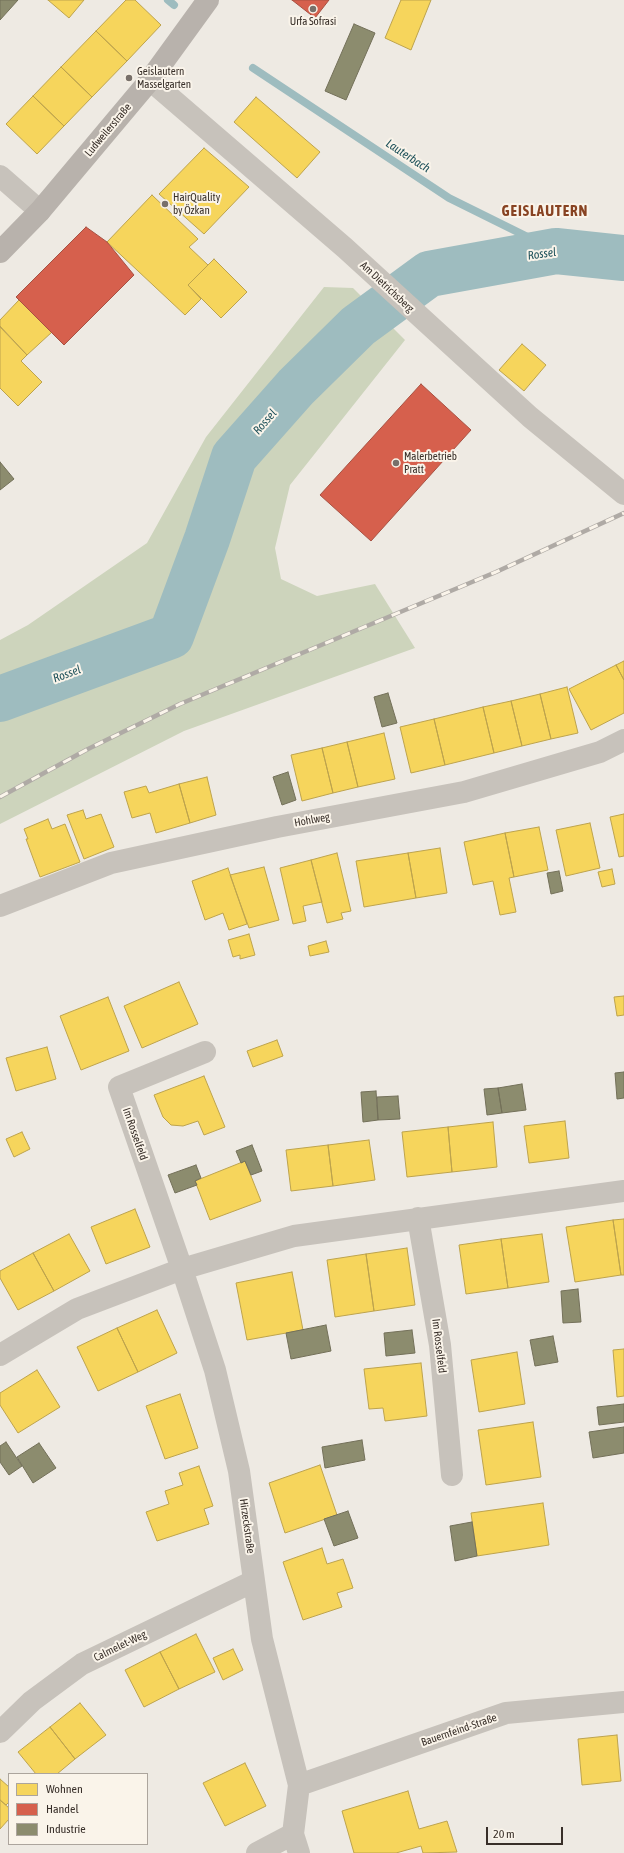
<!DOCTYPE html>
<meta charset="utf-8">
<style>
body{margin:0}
#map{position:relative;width:624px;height:1853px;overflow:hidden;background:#eeeae3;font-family:"Asap Condensed",sans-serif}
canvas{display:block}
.legend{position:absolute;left:8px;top:1773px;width:140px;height:72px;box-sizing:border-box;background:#faf4ea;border:1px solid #aca59d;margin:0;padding:5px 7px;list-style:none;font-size:12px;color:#382f29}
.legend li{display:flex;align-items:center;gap:8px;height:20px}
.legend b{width:20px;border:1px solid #aca59d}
.scale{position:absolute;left:486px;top:1827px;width:77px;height:18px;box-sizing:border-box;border:2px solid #382f29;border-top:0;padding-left:5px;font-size:12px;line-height:14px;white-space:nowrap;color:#382f29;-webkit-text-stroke:3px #faf4ea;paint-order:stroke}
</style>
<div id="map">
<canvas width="624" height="1853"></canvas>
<ul class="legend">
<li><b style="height:11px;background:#f6d55c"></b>Wohnen</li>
<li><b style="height:11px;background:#d6604d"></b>Handel</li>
<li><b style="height:11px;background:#8c8c6e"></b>Industrie</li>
</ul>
<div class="scale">20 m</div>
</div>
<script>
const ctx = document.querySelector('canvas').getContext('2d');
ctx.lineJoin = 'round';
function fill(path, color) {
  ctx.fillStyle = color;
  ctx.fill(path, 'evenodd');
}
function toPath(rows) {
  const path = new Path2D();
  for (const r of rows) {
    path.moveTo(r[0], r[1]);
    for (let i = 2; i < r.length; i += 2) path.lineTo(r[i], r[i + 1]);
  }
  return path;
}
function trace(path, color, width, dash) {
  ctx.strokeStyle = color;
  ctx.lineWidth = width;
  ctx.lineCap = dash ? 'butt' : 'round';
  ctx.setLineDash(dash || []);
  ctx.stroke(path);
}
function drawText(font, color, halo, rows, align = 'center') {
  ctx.font = font + ' "Asap Condensed",sans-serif';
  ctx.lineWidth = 4;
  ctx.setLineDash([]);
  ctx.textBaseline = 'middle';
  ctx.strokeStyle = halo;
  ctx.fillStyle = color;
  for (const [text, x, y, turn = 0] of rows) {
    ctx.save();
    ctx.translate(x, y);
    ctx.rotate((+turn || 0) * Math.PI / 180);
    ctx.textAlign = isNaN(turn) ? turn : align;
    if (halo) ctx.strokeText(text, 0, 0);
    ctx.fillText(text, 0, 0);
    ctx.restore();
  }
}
fill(toPath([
 [324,287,353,288,405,340,290,485,275,548,281,579,317,596,375,584,415,648,184,731,0,824,0,640,28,625,147,543,206,437]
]), '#cdd4bc');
const homes = toPath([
 [48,0,84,0,69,18,48,0],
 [126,0,135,0,161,25,127,61,96,31,126,0],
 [401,0,431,0,411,50,385,38,401,0],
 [96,31,127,61,92,97,61,67,96,31],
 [61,67,92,97,64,126,33,96,61,67],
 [33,96,64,126,37,154,6,124,33,96],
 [256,97,320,152,297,178,234,122,256,97],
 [204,148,249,187,204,234,159,194,204,148],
 [152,195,198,239,189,247,208,265,188,285,201,299,185,315,107,242,152,195],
 [214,259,247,292,221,318,188,285,214,259],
 [19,300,52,332,27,355,0,326,0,320,19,300],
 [0,327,27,355,21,361,42,382,18,406,0,388,0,327],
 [522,344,546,365,524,391,499,370,522,344],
 [624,661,624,680,616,665,624,661],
 [616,665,624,680,624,713,591,730,569,689,616,665],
 [567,687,578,733,551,739,540,694,567,687],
 [540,694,551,739,522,746,511,701,540,694],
 [511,701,522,746,494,753,483,707,511,701],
 [483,707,494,753,445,765,434,719,483,707],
 [434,719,445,765,411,773,400,727,434,719],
 [384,733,395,779,358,787,347,742,384,733],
 [347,742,358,787,333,793,322,748,347,742],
 [322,748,333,793,302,801,291,755,322,748],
 [207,777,216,815,190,823,179,784,207,777],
 [179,784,190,823,156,833,150,813,132,818,124,792,146,786,149,793,179,784],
 [83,810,86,819,101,814,114,847,84,859,67,815,83,810],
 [624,814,624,856,619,857,610,817,624,814],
 [48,819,52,829,65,824,80,862,40,877,26,839,28,839,24,829,48,819],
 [590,823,600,868,566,876,556,830,590,823],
 [539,827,548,870,514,877,505,833,539,827],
 [505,833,514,877,509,878,516,912,500,915,493,881,473,885,464,842,505,833],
 [440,848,447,893,416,898,408,853,440,848],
 [337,853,351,911,341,913,343,919,327,923,311,860,337,853],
 [408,853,416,898,364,907,356,861,408,853],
 [311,860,322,902,303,906,306,921,293,924,280,868,311,860],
 [264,867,279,920,249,928,230,875,264,867],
 [228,868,247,924,229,930,223,913,205,920,192,881,228,868],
 [612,869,615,884,602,887,598,872,612,869],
 [249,934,255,955,240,959,240,955,233,957,228,940,249,934],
 [326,941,329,952,310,956,308,946,326,941],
 [179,982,198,1024,142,1048,124,1006,179,982],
 [624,996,624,1015,617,1016,614,997,624,996],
 [108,997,129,1051,81,1070,60,1016,108,997],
 [277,1040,283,1056,253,1067,247,1051,277,1040],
 [47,1047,56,1079,16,1091,6,1058,47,1047],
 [204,1076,225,1127,204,1135,198,1121,183,1126,171,1125,163,1117,154,1095,204,1076],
 [565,1121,569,1158,529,1163,524,1126,565,1121],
 [493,1122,497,1167,452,1172,448,1127,493,1122],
 [448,1127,452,1172,407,1177,402,1132,448,1127],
 [22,1132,30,1149,14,1157,6,1139,22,1132],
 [369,1140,375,1180,333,1186,328,1145,369,1140],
 [328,1145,333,1186,291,1191,286,1150,328,1145],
 [245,1161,261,1201,210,1220,195,1181,245,1161],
 [135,1209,150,1247,106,1264,91,1227,135,1209],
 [624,1219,624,1275,621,1275,613,1220,624,1219],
 [613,1220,621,1275,575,1282,566,1227,613,1220],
 [69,1234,90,1271,54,1291,33,1253,69,1234],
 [542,1234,549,1282,508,1288,501,1239,542,1234],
 [501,1239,508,1288,466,1294,459,1245,501,1239],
 [407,1248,415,1305,374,1311,366,1254,407,1248],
 [33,1253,54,1291,18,1310,0,1278,0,1271,33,1253],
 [366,1254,374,1311,335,1317,327,1260,366,1254],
 [292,1272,303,1330,247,1340,236,1283,292,1272],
 [157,1310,177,1353,138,1372,117,1328,157,1310],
 [117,1328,138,1372,98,1391,77,1347,117,1328],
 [624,1349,624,1396,617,1397,613,1350,624,1349],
 [517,1352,525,1404,479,1412,471,1360,517,1352],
 [421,1363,427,1416,385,1421,383,1408,369,1409,364,1369,421,1363],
 [37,1370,60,1407,18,1433,0,1405,0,1393,37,1370],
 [180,1394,198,1448,165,1459,146,1406,180,1394],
 [533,1422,541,1477,486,1485,478,1430,533,1422],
 [320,1465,337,1515,285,1533,269,1483,320,1465],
 [199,1466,213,1506,204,1509,209,1524,157,1541,146,1512,169,1504,165,1491,183,1485,179,1473,199,1466],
 [543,1503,549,1545,477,1556,471,1513,543,1503],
 [322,1548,327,1564,343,1559,353,1588,337,1593,342,1607,303,1620,283,1562,322,1548],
 [196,1634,215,1672,179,1689,160,1652,196,1634],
 [233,1649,243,1670,223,1680,213,1658,233,1649],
 [160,1652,179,1689,144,1707,125,1670,160,1652],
 [80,1703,106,1735,75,1759,50,1727,80,1703],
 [50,1727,75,1759,57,1774,36,1774,18,1752,50,1727],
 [617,1735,621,1781,582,1785,578,1739,617,1735],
 [245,1763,266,1806,225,1826,203,1783,245,1763],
 [0,1779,9,1787,9,1802,6,1805,0,1800,0,1779],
 [408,1791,419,1829,447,1821,457,1852,423,1853,421,1846,396,1853,354,1853,342,1811,408,1791],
 [0,1800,9,1808,9,1819,0,1829,0,1800]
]);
fill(homes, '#f6d55c');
trace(homes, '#bda34d', 1);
const shops = toPath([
 [292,0,329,0,315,18,292,0],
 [86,227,107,242,134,275,64,345,16,297,86,227],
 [421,384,471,430,371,541,320,495,421,384]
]);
fill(shops, '#d6604d');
trace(shops, '#a75142', 1);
const industry = toPath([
 [0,0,18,0,0,20,0,0],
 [354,24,375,33,346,100,325,91,354,24],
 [0,462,14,479,0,490,0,462],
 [388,693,397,723,382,727,374,697,388,693],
 [288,772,296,800,282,805,273,777,288,772],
 [559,871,563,891,551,894,547,873,559,871],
 [624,1072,624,1098,617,1099,615,1073,624,1072],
 [522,1084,526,1110,502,1113,498,1088,522,1084],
 [498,1088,502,1113,487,1115,484,1089,498,1088],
 [376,1091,378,1120,363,1122,361,1092,376,1091],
 [398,1096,400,1119,378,1120,377,1097,398,1096],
 [252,1145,262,1171,251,1175,245,1161,241,1163,236,1151,252,1145],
 [196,1165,201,1178,195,1181,197,1185,175,1193,168,1175,196,1165],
 [578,1289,581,1322,563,1323,561,1291,578,1289],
 [326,1325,331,1351,291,1359,286,1333,326,1325],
 [412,1330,415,1353,386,1356,384,1333,412,1330],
 [553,1336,558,1362,535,1366,530,1340,553,1336],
 [624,1404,624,1422,599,1425,597,1407,624,1404],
 [624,1427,624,1453,593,1458,589,1432,624,1427],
 [362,1440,365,1460,325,1468,322,1447,362,1440],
 [6,1442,22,1466,9,1475,0,1462,0,1446,6,1442],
 [39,1443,56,1468,33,1483,17,1457,39,1443],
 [348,1511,358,1538,334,1546,324,1519,348,1511],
 [472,1522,477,1556,455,1561,450,1526,472,1522]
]);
fill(industry, '#8c8c6e');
trace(industry, '#737059', 1);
trace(toPath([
 [168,0,174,5],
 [253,68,449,198,556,251]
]), '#9ebcbf', 8);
trace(toPath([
 [0,699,171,636,207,539,234,457,296,387,358,326,429,274,556,251,624,258]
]), '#9ebcbf', 46);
trace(toPath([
 [150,80,345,248,530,417,624,494],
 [0,176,40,211],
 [0,906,111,863,277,827,464,792,600,752,624,740],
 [205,1052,119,1087,182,1269,215,1370,239,1471,262,1639,299,1785,293,1834,299,1853],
 [418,1218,440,1345,452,1475],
 [0,1355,77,1309,182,1269,294,1236,624,1191],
 [0,1732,32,1701,82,1664,254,1581],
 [299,1785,506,1713,624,1702],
 [257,1853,293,1834]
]), '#c7c2bb', 22);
trace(toPath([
 [0,252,40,211,150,80,208,0]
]), '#b8b2ac', 22);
const rail = toPath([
 [0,797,88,749,180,704,496,572,624,513]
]);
trace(rail, '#afaaa5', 4.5);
trace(rail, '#faf4ea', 3, [9]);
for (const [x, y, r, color] of [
 [313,9,4,"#78706a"],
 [129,78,4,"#78706a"],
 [165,204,4,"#78706a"],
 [396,463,4,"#78706a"]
]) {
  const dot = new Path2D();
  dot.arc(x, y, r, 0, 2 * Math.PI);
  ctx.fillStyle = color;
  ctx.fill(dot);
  trace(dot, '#faf4ea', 1.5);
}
drawText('11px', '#382f29', '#faf4ea', [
 ["Urfa Sofrasi",313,22,"center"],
 ["Geislautern",137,72],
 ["Masselgarten",137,85],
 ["HairQuality",173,198],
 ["by Özkan",173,211],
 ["Malerbetrieb",404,457],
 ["Pratt",404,470]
], 'left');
drawText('11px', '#382f29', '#faf4ea', [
 ["Ludweilerstraße",108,130,-50],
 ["Am Dietrichsberg",387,287,43],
 ["Hohlweg",312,820,-10],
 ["Im Rosselfeld",135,1134,71],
 ["Im Rosselfeld",439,1346,83],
 ["Hirzeckstraße",247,1526,82],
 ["Calmelet-Weg",120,1646,-26],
 ["Bauernfeind-Straße",459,1730,-19]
]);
drawText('italic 12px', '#1e515a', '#faf4ea', [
 ["Lauterbach",408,156,33],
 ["Rossel",542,254,-8],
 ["Rossel",265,422,-49],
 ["Rossel",67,674,-20]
]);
ctx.letterSpacing = '1px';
drawText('bold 15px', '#884322', '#faf4ea', [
 ["GEISLAUTERN",545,211]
]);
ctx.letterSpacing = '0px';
</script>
